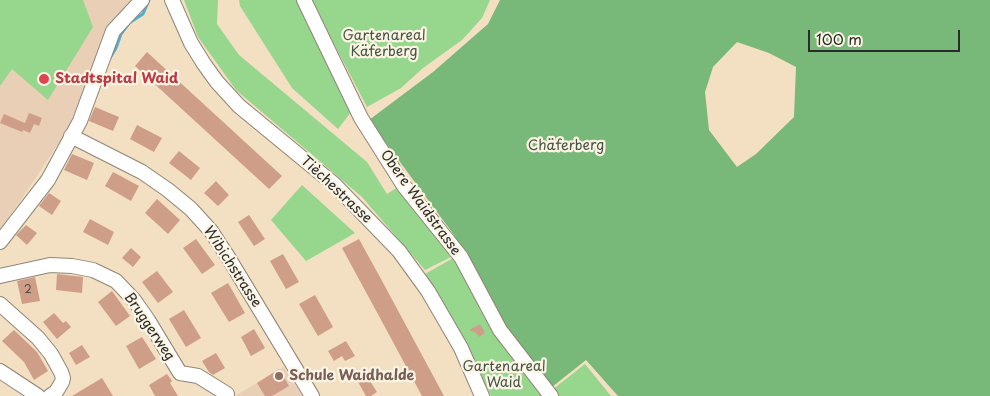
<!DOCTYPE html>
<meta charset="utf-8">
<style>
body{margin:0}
#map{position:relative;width:990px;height:396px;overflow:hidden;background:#f3dfc1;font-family:"Playpen Sans",sans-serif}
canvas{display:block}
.scale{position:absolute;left:808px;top:30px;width:152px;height:22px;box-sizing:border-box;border:2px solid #2b2b2b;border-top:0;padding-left:6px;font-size:15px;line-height:18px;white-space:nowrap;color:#2b2b2b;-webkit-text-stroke:4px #fcf5e5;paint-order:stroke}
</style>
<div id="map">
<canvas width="990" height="396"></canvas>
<div class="scale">100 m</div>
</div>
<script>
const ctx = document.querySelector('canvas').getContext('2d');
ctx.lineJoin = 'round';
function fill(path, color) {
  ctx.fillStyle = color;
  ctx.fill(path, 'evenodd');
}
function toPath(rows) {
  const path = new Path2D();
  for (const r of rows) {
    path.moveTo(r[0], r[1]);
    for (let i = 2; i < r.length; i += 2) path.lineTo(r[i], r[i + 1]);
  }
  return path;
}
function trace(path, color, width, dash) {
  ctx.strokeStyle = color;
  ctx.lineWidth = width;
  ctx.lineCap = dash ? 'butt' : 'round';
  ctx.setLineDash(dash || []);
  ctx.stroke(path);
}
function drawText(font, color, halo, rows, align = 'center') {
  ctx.font = font + ' "Playpen Sans",sans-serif';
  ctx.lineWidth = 4.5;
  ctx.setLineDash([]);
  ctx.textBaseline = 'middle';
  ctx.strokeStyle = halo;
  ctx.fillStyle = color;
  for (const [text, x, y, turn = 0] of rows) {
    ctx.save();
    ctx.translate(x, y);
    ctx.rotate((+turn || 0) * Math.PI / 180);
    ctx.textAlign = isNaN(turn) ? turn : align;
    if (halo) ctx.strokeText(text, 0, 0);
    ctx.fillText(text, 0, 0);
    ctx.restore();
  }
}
fill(toPath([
 [0,0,136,0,110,27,67,131,0,231],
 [284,367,302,396,235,396]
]), '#e8cfb6');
fill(toPath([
 [0,0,83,0,93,27,48,100,12,69,0,86],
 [184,0,218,0,217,24,239,55,367,162,387,194,398,187,453,256,425,270,362,197,236,90,198,37],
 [239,0,298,0,351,112,338,129,292,88,240,6],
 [311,0,490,0,482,18,462,40,423,68,401,88,367,107],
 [302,185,355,233,306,261,271,220],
 [455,257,547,396,491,396,464,339,425,274],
 [585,364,611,396,556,396,552,390]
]), '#96d78d');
fill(toPath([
 [500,0,990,0,990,396,618,396,586,360,552,387,511,337,454,235,369,120,433,72,488,24],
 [737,42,769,53,796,67,794,117,756,154,737,167,709,130,705,92,713,67]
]), '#78b878');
trace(toPath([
 [110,58,116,48,121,34,129,23,143,14,149,0]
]), '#51b0d0', 3);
fill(toPath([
 [147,52,282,176,269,189,135,66],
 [95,107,119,117,113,131,89,121],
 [29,113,42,118,39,126,34,124,30,133,23,130,22,132,0,123,4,114,25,123],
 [137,125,162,138,154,152,130,139],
 [179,151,200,168,191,180,169,163],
 [72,154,94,163,87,180,64,170],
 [113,172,139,186,131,201,105,186],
 [216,181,229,195,218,206,204,193],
 [49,193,61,201,52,215,39,206],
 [157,199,180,220,168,234,145,213],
 [249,215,265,239,254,246,238,222],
 [90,219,114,232,108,245,83,232],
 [26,225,37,233,27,245,16,235],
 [196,239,215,265,202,274,183,248],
 [359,239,381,279,444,396,422,396,386,329,342,248],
 [131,248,141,257,133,267,122,258],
 [283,254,299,282,286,289,270,261],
 [157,271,173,292,158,303,142,282],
 [57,274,83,277,82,293,56,290],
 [35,277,40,301,22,304,17,281],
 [228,283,245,313,229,322,211,293],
 [112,291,130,316,116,326,98,302],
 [315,295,333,327,318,336,299,304],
 [184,310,201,338,186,347,169,319],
 [54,313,63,323,66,321,71,327,57,339,43,322],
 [480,324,485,333,479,337,476,333,469,330],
 [254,329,265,348,251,356,241,337],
 [14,330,37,352,48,371,34,380,24,362,2,341],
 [142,337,156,359,139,369,126,346],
 [346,341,355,356,345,361,342,356,334,361,328,351],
 [82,345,90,357,76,365,69,353],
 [216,353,225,368,213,375,209,372,202,361],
 [279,369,289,386,272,396,265,396,257,383],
 [363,370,377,392,371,396,366,396,354,375],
 [167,374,172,381,170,383,178,396,155,396,149,385],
 [102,378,113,396,72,396]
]), '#cf9e89');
const minor = toPath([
 [172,0,191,43,204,64,217,82,239,106,335,185,399,251,428,291,461,348,482,396],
 [304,0,361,118,404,186,461,257,500,330,551,396],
 [71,136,142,172,168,190,191,209,211,231,228,257,312,396],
 [0,242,48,180,80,121,113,31,142,0],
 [0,276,50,265,72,266,93,270,116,281,134,300,148,320,180,373,198,376,227,394],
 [0,304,38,338,51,354,61,372,63,378,62,382,56,392,50,396],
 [0,371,38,396]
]);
trace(minor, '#8f8576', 16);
trace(minor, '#fff', 14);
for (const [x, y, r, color] of [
 [44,79,6,"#e0444e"],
 [279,376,5,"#8d6e63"]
]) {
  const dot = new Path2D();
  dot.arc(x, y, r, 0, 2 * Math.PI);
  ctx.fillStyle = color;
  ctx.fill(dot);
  trace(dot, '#fcf5e5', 2);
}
drawText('11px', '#544842', null, [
 ["2",28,290]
]);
drawText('14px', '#465644', '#fcf5e5', [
 ["Gartenareal",384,36],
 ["Käferberg",384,52],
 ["Chäferberg",566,146],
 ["Gartenareal",504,367],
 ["Waid",504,383]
]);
drawText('bold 14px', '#be3a42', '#fcf5e5', [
 ["Stadtspital Waid",55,79]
], 'left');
drawText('14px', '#2b2b2b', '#fcf5e5', [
 ["Tièchestrasse",336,190,43],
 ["Obere Waidstrasse",420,203,54],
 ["Wibichstrasse",232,267,57],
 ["Bruggerweg",149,327,56]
]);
drawText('bold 14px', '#785e54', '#fcf5e5', [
 ["Schule Waidhalde",289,376]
], 'left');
</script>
